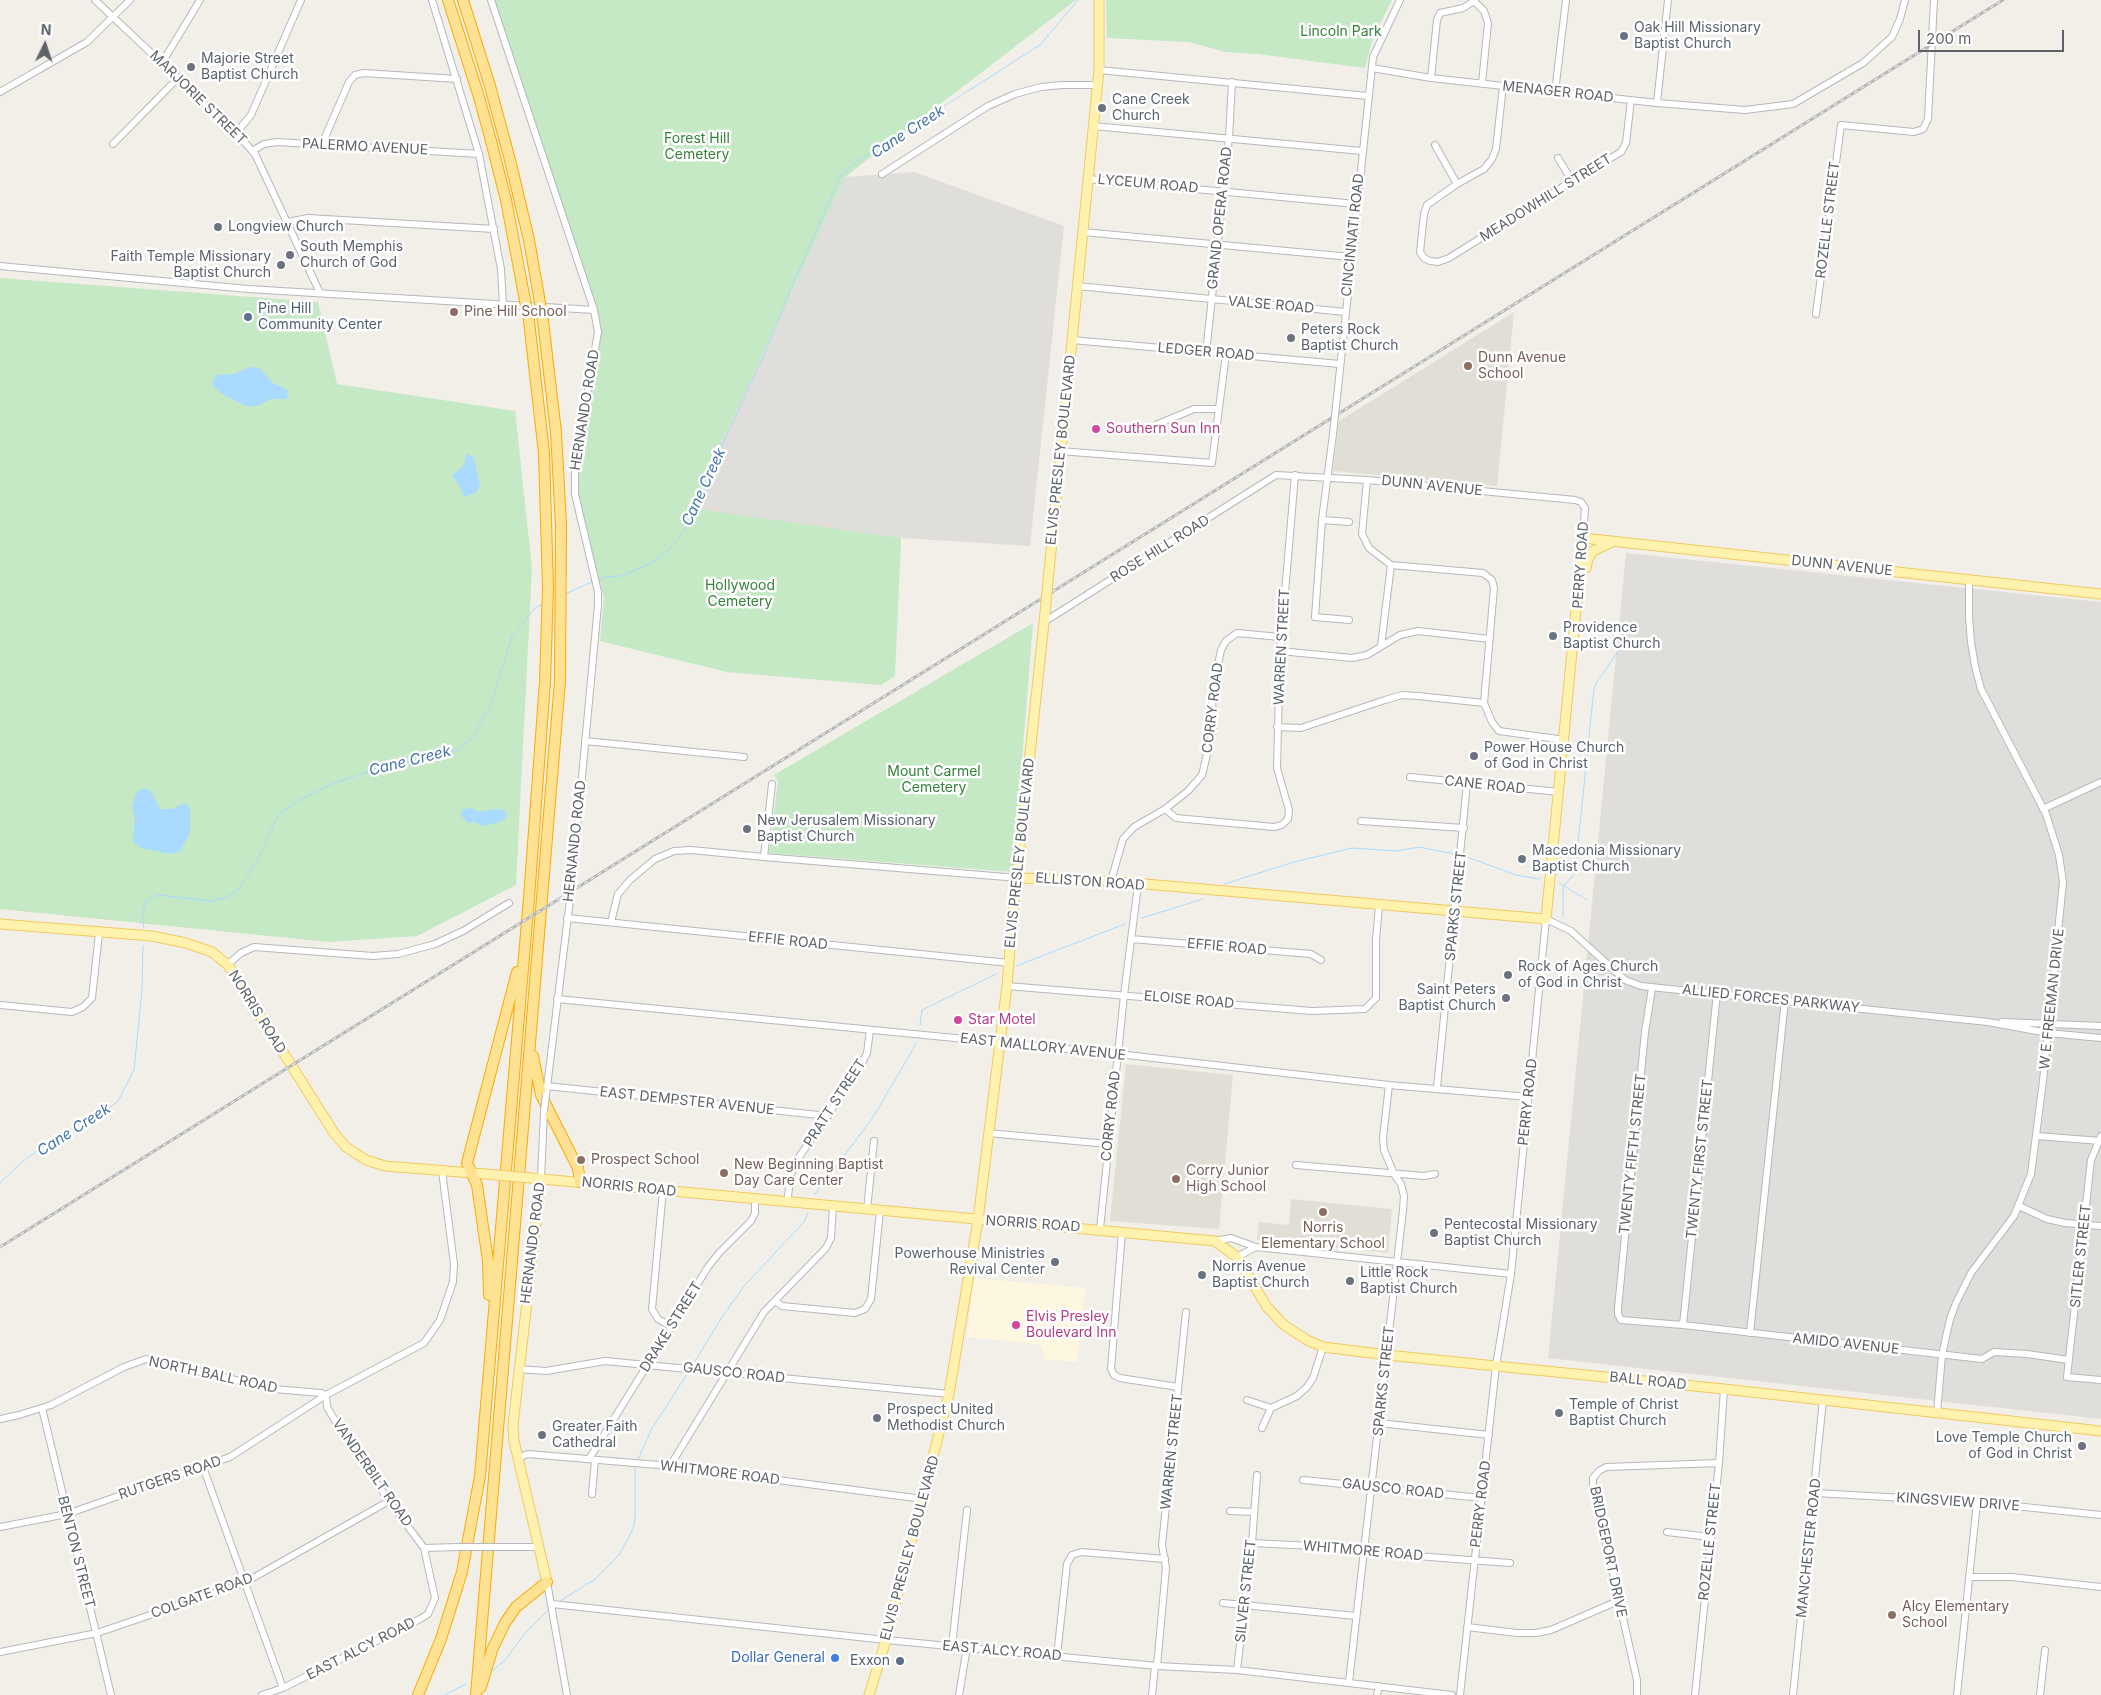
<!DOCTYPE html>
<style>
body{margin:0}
#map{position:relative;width:2101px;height:1695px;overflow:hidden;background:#f1efe8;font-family:Inter,sans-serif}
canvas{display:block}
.north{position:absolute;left:20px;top:20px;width:50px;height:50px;-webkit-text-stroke:4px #fff;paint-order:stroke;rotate:4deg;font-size:14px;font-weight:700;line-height:20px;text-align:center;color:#5f6368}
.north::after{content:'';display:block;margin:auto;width:18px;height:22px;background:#5f6368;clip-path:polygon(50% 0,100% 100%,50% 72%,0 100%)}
.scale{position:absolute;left:1918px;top:30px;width:146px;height:22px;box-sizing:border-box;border:2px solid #5f6368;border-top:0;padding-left:6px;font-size:15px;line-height:18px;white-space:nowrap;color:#5f6368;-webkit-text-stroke:4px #fff;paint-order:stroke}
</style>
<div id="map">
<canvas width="2101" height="1695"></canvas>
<div class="north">N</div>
<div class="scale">200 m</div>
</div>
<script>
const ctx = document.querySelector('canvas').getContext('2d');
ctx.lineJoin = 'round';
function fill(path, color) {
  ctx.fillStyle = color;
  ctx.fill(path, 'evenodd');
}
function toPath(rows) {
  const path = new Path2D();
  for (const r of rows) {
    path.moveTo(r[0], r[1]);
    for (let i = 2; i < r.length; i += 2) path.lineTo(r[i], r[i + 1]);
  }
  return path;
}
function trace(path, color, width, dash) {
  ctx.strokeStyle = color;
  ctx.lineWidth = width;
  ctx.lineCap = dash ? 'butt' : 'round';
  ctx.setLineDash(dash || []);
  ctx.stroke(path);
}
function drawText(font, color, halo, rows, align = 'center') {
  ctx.font = font + ' Inter,sans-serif';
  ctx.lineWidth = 5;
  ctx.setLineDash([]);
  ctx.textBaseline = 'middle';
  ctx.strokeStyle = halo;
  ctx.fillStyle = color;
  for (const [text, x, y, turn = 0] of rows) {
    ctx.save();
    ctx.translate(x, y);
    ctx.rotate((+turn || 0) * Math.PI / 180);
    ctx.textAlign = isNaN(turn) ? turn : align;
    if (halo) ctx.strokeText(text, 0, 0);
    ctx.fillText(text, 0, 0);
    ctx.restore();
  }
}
fill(toPath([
 [974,1278,1085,1288,1077,1362,1044,1359,1043,1349,1037,1344,967,1337]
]), '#fef7e0');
fill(toPath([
 [914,172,1064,226,1030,546,901,538,690,509,845,177],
 [1626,553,2101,602,2101,1419,1548,1358]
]), '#e0deda');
fill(toPath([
 [1514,312,1497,486,1333,471,1339,421],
 [1126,1064,1233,1075,1219,1229,1110,1221],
 [1291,1199,1392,1209,1388,1253,1257,1240,1259,1222,1289,1225]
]), '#e1ded6');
fill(toPath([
 [494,0,1076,0,845,177,691,508,901,538,895,676,881,685,727,672,600,641,604,598,577,493,579,458,600,322],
 [1106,0,1392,0,1373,38,1365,68,1258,54,1225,52,1189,42,1107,38],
 [0,278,318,302,337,384,515,411,532,568,516,885,417,936,329,942,0,909],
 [1033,623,1013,872,769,853,778,781,774,775]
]), '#c5e8c5');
fill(toPath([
 [248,367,259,368,273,383,286,389,288,392,287,399,270,399,260,405,248,407,222,394,212,385,213,380,217,375,235,374],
 [469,454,474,458,480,484,477,492,464,497,460,486,452,476,464,465,466,456],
 [144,788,151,791,160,809,172,809,184,803,190,808,190,833,180,851,171,854,141,848,133,841,135,817,132,807,136,793],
 [471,808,479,812,496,809,504,810,507,815,505,818,500,822,482,826,475,822,469,823,460,815,462,810]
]), '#aadaff');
trace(toPath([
 [598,580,604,577,621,576,650,564,669,550,684,531,697,507,717,456,764,355,793,284,841,175,855,163,1040,45,1078,0],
 [565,594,594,581],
 [1467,857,1516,875,1540,879],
 [1559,883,1587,900],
 [1224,884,1294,862,1352,848,1397,851,1419,847,1455,854],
 [1563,916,1563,886,1574,875,1577,853,1594,688,1598,679,1602,675,1619,650,1628,649],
 [1142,918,1203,899],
 [144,928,142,916,146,901,158,895,211,901,227,897,239,889,257,861,279,814,296,802,329,785,381,767,440,756,457,750,472,738,491,705,512,636,535,608,544,604],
 [1016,966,1125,924],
 [920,1025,922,1010,996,974],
 [0,1183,23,1161,56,1138,74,1127,104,1112,118,1101,134,1070,142,989,143,946],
 [815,1194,872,1119,916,1044],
 [691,1368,722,1317,744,1286,804,1222,808,1213],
 [638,1460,651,1430,689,1371],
 [560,1601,594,1580,619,1555,633,1529,635,1519,635,1466],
 [492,1671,506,1659,525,1633,548,1610],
 [445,1695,466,1684]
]), '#aadaff', 1);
const minor = toPath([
 [95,0,237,134,255,154,320,293],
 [432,0,479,154,501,269,503,305],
 [491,0,594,310,598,332,575,467,575,494,598,592,598,605,572,884,546,1095],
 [1473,0,1484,11,1488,23,1482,83],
 [162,63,200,0],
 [1372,68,1431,78,1657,103,1745,110,1793,104,1863,63,1892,37,1900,19,1905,0],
 [1099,70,1368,96],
 [1431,78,1437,20,1440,13,1463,8,1474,1],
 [1503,86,1496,149,1492,159,1484,169,1457,184,1427,205,1424,214,1420,252,1424,258,1430,261,1438,262,1449,258,1572,181,1621,152,1626,143,1631,100],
 [0,92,87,42,130,0],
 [1555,92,1566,0],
 [1657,103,1668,0],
 [1093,126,1362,151],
 [236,133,251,115,301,0],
 [113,144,178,78],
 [322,144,349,82,355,75,364,73,457,79],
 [1435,145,1457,184],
 [252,151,264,144,277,142,479,154],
 [1558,158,1572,181],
 [882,174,988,106,1015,94,1041,87,1062,85,1097,85],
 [1088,179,1356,204],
 [288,222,308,218,494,229],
 [1083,232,1351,257],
 [0,266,248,289,594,310],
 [1077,286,1346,312],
 [1816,314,1841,125,1914,132,1923,129,1928,119,1934,0],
 [1072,340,1340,364],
 [1206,353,1229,138,1232,82],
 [1338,388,1373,57,1400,0],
 [1158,424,1194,409,1219,409],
 [1333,434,1322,520,1315,617,1349,620],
 [1060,451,1212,463,1226,354],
 [1367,480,1362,534,1369,548,1391,565],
 [1322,520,1349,522],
 [1391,565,1483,573,1492,580,1494,588,1484,703],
 [1044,622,1276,475,1367,480,1575,500,1581,502,1585,508,1583,538],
 [1381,646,1391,565],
 [1280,651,1352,658,1367,655,1400,635,1418,631,1490,639],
 [1277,727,1301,728,1385,700,1402,695,1418,696,1484,703,1492,722,1499,731,1565,740],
 [585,741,744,757],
 [1410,777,1559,792],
 [1165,809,1176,818,1274,827,1282,825,1288,819,1289,810,1277,768,1280,651,1295,475],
 [2043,809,2101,782],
 [1361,821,1464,828],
 [764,857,772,784],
 [1111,881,1123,839,1134,827,1165,809,1188,791,1202,775,1213,729,1212,694,1221,650,1226,641,1237,633,1280,637],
 [567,918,1009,963],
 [611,922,618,894,630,880,655,859,674,851,691,850,764,857,1018,878],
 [1131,939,1311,954,1321,960],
 [227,965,241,953,254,947,373,956,398,954,435,944,463,931,509,903],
 [1007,986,1312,1011,1365,1009,1376,998,1376,940,1379,905],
 [1652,988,1645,1032,1618,1308,1618,1314,1621,1320,1683,1325,1982,1359,1994,1352,2027,1354,2069,1360],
 [557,999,1118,1054,1389,1085,1529,1097],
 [0,1005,72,1012,83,1007,92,998,99,933],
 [2002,1022,2101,1026],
 [547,1086,828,1116],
 [1437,1088,1467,783],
 [988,1133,1108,1144],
 [2037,1136,2101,1141],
 [2101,1136,2091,1160,2067,1377,2101,1380],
 [1296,1165,1424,1176,1435,1174],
 [541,1178,544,1111],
 [663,1190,652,1309,658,1319,670,1326],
 [787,1203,791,1174,797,1160,860,1068,867,1053,870,1030],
 [2019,1206,2047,1219,2065,1223,2101,1226],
 [867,1210,874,1141],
 [1100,1229,1124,995,1138,885],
 [1122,1232,1111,1369,1114,1375,1120,1378,1178,1387],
 [1215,1241,1231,1238,1256,1247,1237,1257],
 [1256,1247,1511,1274],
 [775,1301,782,1306,855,1313,865,1309,871,1299,880,1211],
 [1683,1325,1717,993],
 [1750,1333,1785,1000],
 [518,1369,546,1371,605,1361,949,1394],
 [1247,1400,1271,1408,1297,1396,1307,1387,1313,1378,1323,1347],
 [42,1408,111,1695],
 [1937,1413,1942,1355,1950,1319,1956,1303,1971,1273,2014,1216,2031,1174,2043,1081,2063,882,2059,855,2046,814,1981,689,1975,666,1971,642,1969,617,1969,580],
 [0,1419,19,1415,51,1405,124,1367,146,1359,274,1389,321,1393,326,1395,424,1343,440,1320,453,1282,454,1264,442,1171],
 [1379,1423,1489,1435],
 [1262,1428,1271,1408],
 [518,1458,528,1454,670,1466,923,1499],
 [589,1459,708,1267,719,1253,751,1221,755,1213,755,1199],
 [670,1466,764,1312,826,1248,831,1238,833,1206],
 [203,1467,283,1688],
 [1303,1480,1482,1498],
 [1815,1493,1977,1502,2101,1515],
 [592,1494,595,1460],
 [1230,1511,1254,1512],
 [0,1527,67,1514,230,1457,326,1395],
 [1667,1532,1710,1537],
 [1252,1543,1313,1546,1363,1552,1510,1563],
 [500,1547,538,1547],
 [424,1548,457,1547],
 [1969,1577,2012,1577,2101,1587],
 [547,1582,567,1695],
 [1223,1603,1356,1616],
 [552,1604,886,1640,1157,1666,1237,1670,1452,1695],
 [1467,1627,1517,1633,1536,1633,1551,1630,1618,1601],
 [952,1646,967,1510],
 [0,1652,97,1633,244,1583,389,1501],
 [1057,1656,1067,1564,1072,1555,1081,1552,1165,1559],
 [1157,1666,1166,1568,1162,1545,1186,1312],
 [1237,1670,1252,1543,1257,1475],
 [1349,1682,1403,1210,1404,1196,1401,1184,1394,1174,1384,1150,1383,1138,1389,1085],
 [262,1695,283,1688,420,1619,428,1614,435,1598,424,1548,389,1501,340,1429,327,1407,326,1395],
 [959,1695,967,1647],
 [1152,1695,1155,1666],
 [1377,1695,1379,1686],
 [1460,1695,1496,1366,1511,1274,1546,919,1571,931,1625,980,1641,986,1988,1022,2048,1033,2101,1038],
 [1637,1695,1637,1680,1593,1486,1593,1478,1599,1471,1606,1467,1719,1463],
 [1695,1695,1719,1463,1724,1389],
 [1793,1695,1823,1400],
 [1957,1695,1977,1502],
 [2040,1695,2045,1650]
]);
const major = toPath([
 [1586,568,1588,559,1593,551,1612,542],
 [1049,571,1099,70,1099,0],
 [1018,878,1111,881,1546,919,1583,538,2101,594],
 [0,924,152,936,186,943,212,952,228,965,334,1133,346,1147,366,1160,385,1166,485,1174],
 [531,1178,1215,1241,1237,1257,1267,1307,1284,1325,1307,1340,1323,1347,1387,1355,1724,1389,2101,1431],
 [541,1178,513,1425,514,1441,547,1582],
 [869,1695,886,1640,949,1394,978,1220,1007,986,1012,923,1045,613]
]);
const highway = toPath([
 [448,0,479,97,491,141,506,200,523,290],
 [463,0,490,86,510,160,529,240,538,291],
 [533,1056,541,1095,578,1168,580,1182],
 [489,1295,488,1261,477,1185,467,1163,517,972],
 [481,1687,492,1650,505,1623,516,1607,547,1582],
 [418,1695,441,1639,462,1572,480,1476,529,898,545,682,548,588,544,453,529,321],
 [476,1695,560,681,561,525,556,432,543,321]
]);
trace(minor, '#b5b8bc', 8);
trace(major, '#f2c960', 11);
trace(highway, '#f9ab00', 12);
trace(minor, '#fff', 6);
trace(major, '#fff2af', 9);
trace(highway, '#fde293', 10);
const rail = toPath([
 [0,1247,2003,0]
]);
trace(rail, '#b6b7b8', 3);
trace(rail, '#fff', 1, [4]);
const minorBridge = toPath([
 [1333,434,1338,388],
 [544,1111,546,1095],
 [457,1547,500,1547]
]);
const majorBridge = toPath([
 [1045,613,1049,571],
 [485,1174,531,1178]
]);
const highwayBridge = toPath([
 [523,290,529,321],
 [538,291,543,321]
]);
trace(minorBridge, '#b5b8bc', 8, []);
trace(majorBridge, '#f2c960', 11, []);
trace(highwayBridge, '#f9ab00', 12, []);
trace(minorBridge, '#fff', 6);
trace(majorBridge, '#fff2af', 9);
trace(highwayBridge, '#fde293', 10);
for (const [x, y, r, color] of [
 [1624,36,5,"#6b7280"],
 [191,67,5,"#6b7280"],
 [1102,108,5,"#6b7280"],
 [218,227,5,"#6b7280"],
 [290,255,5,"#6b7280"],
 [281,265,5,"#6b7280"],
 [454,312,5,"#8d6e63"],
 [248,317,5,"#5c6f8a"],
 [1291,338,5,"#6b7280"],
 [1468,366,5,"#8d6e63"],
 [1096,429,5,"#d1479c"],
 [1553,636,5,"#6b7280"],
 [1474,756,5,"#6b7280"],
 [747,829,5,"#6b7280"],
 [1522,859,5,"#6b7280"],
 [1508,975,5,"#6b7280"],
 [1506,998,5,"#6b7280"],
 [958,1020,5,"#d1479c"],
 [581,1160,5,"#8d6e63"],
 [724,1173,5,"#8d6e63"],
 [1176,1179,5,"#8d6e63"],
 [1323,1212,5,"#8d6e63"],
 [1434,1233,5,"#6b7280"],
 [1055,1262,5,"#6b7280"],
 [1202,1275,5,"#6b7280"],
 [1350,1281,5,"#6b7280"],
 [1016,1325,5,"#d1479c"],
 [1559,1413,5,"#6b7280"],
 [877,1418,5,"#6b7280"],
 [542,1435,5,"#6b7280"],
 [2082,1446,5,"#6b7280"],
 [1892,1615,5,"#8d6e63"],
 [835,1658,5,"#3f7fe0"],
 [900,1661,5,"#5c6f8a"]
]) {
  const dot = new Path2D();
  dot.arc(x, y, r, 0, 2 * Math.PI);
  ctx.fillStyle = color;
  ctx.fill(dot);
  trace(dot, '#fff', 2);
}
drawText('14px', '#5b616d', '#fff', [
 ["Oak Hill Missionary",1634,28],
 ["Baptist Church",1634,44],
 ["Majorie Street",201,59],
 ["Baptist Church",201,75],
 ["Cane Creek",1112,100],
 ["Church",1112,116],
 ["Longview Church",228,227],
 ["South Memphis",300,247],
 ["Church of God",300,263],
 ["Faith Temple Missionary",271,257,"right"],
 ["Baptist Church",271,273,"right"],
 ["Peters Rock",1301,330],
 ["Baptist Church",1301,346],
 ["Providence",1563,628],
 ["Baptist Church",1563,644],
 ["Power House Church",1484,748],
 ["of God in Christ",1484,764],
 ["New Jerusalem Missionary",757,821],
 ["Baptist Church",757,837],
 ["Macedonia Missionary",1532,851],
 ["Baptist Church",1532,867],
 ["Rock of Ages Church",1518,967],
 ["of God in Christ",1518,983],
 ["Saint Peters",1496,990,"right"],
 ["Baptist Church",1496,1006,"right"],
 ["Pentecostal Missionary",1444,1225],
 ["Baptist Church",1444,1241],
 ["Powerhouse Ministries",1045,1254,"right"],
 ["Revival Center",1045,1270,"right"],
 ["Norris Avenue",1212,1267],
 ["Baptist Church",1212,1283],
 ["Little Rock",1360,1273],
 ["Baptist Church",1360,1289],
 ["Temple of Christ",1569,1405],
 ["Baptist Church",1569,1421],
 ["Prospect United",887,1410],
 ["Methodist Church",887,1426],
 ["Greater Faith",552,1427],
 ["Cathedral",552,1443],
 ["Love Temple Church",2072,1438,"right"],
 ["of God in Christ",2072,1454,"right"]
], 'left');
drawText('14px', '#348238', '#fff', [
 ["Lincoln Park",1341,32],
 ["Forest Hill",697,139],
 ["Cemetery",697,155],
 ["Hollywood",740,586],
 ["Cemetery",740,602],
 ["Mount Carmel",934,772],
 ["Cemetery",934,788]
]);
drawText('14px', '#5f6368', '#fff', [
 ["MENAGER ROAD",1558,92,6],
 ["MARJORIE STREET",198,98,44],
 ["PALERMO AVENUE",365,147,3],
 ["LYCEUM ROAD",1148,184,5],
 ["MEADOWHILL STREET",1546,198,-32],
 ["GRAND OPERA ROAD",1220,218,-84],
 ["ROZELLE STREET",1828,220,-83],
 ["CINCINNATI ROAD",1353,235,-84],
 ["VALSE ROAD",1271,305,5],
 ["LEDGER ROAD",1206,352,5],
 ["HERNANDO ROAD",585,410,-81],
 ["ELVIS PRESLEY BOULEVARD",1061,450,-84],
 ["DUNN AVENUE",1432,486,6],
 ["ROSE HILL ROAD",1160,549,-32],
 ["PERRY ROAD",1581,565,-86],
 ["DUNN AVENUE",1842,566,6],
 ["WARREN STREET",1282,647,-87],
 ["CORRY ROAD",1213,708,-83],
 ["CANE ROAD",1485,785,6],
 ["HERNANDO ROAD",575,841,-84],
 ["ELVIS PRESLEY BOULEVARD",1020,853,-84],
 ["ELLISTON ROAD",1090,882,4],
 ["SPARKS STREET",1456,906,-84],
 ["EFFIE ROAD",788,941,6],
 ["EFFIE ROAD",1227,947,5],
 ["ALLIED FORCES PARKWAY",1771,999,6],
 ["W E FREEMAN DRIVE",2052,999,-84],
 ["ELOISE ROAD",1189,1000,5],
 ["NORRIS ROAD",257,1012,58],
 ["EAST MALLORY AVENUE",1043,1047,6],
 ["EAST DEMPSTER AVENUE",687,1101,6],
 ["PERRY ROAD",1528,1102,-84],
 ["PRATT STREET",835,1103,-57],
 ["CORRY ROAD",1111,1116,-84],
 ["TWENTY FIFTH STREET",1633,1154,-84],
 ["TWENTY FIRST STREET",1700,1159,-84],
 ["NORRIS ROAD",629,1187,6],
 ["NORRIS ROAD",1033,1224,4],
 ["HERNANDO ROAD",533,1243,-83],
 ["SITLER STREET",2081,1256,-84],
 ["DRAKE STREET",671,1327,-58],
 ["AMIDO AVENUE",1846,1344,6],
 ["GAUSCO ROAD",734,1373,6],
 ["NORTH BALL ROAD",213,1375,12],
 ["SPARKS STREET",1384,1381,-84],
 ["BALL ROAD",1648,1381,6],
 ["WARREN STREET",1172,1452,-84],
 ["VANDERBILT ROAD",372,1473,55],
 ["WHITMORE ROAD",720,1473,7],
 ["RUTGERS ROAD",170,1478,-19],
 ["GAUSCO ROAD",1393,1489,6],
 ["KINGSVIEW DRIVE",1958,1502,4],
 ["PERRY ROAD",1481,1504,-83],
 ["ROZELLE STREET",1710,1542,-84],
 ["ELVIS PRESLEY BOULEVARD",910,1548,-75],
 ["MANCHESTER ROAD",1809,1548,-84],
 ["WHITMORE ROAD",1363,1551,5],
 ["BENTON STREET",76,1552,76],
 ["BRIDGEPORT DRIVE",1608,1552,78],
 ["SILVER STREET",1246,1591,-84],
 ["COLGATE ROAD",202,1596,-20],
 ["EAST ALCY ROAD",361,1649,-27],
 ["EAST ALCY ROAD",1002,1651,5]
]);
drawText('14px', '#4e5e75', '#fff', [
 ["Pine Hill",258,309],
 ["Community Center",258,325],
 ["Exxon",890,1661,"right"]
], 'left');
drawText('14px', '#785e54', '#fff', [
 ["Pine Hill School",464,312],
 ["Dunn Avenue",1478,358],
 ["School",1478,374],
 ["Prospect School",591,1160],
 ["New Beginning Baptist",734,1165],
 ["Day Care Center",734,1181],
 ["Corry Junior",1186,1171],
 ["High School",1186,1187],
 ["Norris",1323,1228,"center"],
 ["Elementary School",1323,1244,"center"],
 ["Alcy Elementary",1902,1607],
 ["School",1902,1623]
], 'left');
drawText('14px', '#b23c85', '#fff', [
 ["Southern Sun Inn",1106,429],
 ["Star Motel",968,1020],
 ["Elvis Presley",1026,1317],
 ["Boulevard Inn",1026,1333]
], 'left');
drawText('14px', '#366cbe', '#fff', [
 ["Dollar General",825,1658]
], 'right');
drawText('italic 15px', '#4174aa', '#fff', [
 ["Cane Creek",908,132,-33],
 ["Cane Creek",704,487,-65],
 ["Cane Creek",410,761,-14],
 ["Cane Creek",74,1130,-33]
]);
</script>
